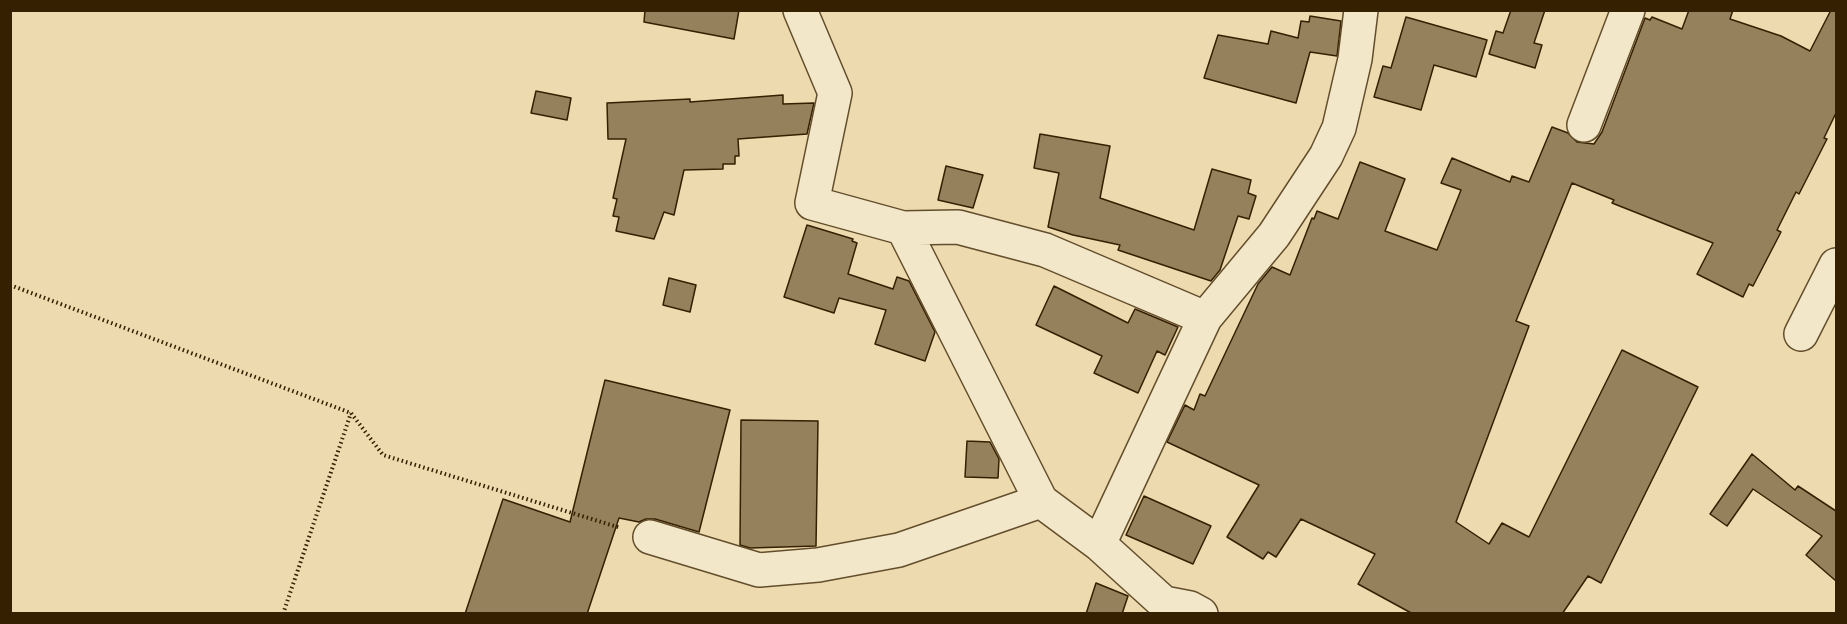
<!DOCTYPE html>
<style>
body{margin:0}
#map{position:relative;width:1847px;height:624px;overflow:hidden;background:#eddaae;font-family:Cardo,serif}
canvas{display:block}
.frame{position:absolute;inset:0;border:12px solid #352001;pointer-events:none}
</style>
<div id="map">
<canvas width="1847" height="624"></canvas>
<div class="frame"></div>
</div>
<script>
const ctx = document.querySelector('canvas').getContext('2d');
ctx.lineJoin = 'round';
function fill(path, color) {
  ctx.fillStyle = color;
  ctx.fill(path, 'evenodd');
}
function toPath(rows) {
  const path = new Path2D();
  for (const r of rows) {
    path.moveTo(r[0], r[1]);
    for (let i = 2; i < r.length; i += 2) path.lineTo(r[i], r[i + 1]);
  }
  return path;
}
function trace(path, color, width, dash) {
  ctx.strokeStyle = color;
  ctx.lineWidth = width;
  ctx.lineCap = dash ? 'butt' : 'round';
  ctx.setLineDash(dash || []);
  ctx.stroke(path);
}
const building = toPath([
 [645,10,739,10,734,39,644,22,645,10],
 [1511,10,1545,10,1534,43,1542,45,1535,68,1489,54,1496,31,1503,33,1511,10],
 [1689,10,1733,10,1730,19,1781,36,1810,51,1831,10,1836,10,1836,113,1824,138,1827,139,1799,194,1796,192,1777,230,1781,232,1753,286,1749,284,1743,297,1697,274,1713,243,1612,203,1614,200,1572,183,1516,321,1529,326,1456,522,1489,544,1502,523,1529,537,1622,350,1698,387,1601,583,1588,576,1562,614,1413,614,1358,584,1375,554,1301,519,1276,557,1268,552,1263,559,1227,537,1259,485,1167,442,1185,405,1194,410,1200,394,1205,396,1258,284,1272,267,1290,275,1312,218,1314,219,1317,211,1338,219,1360,162,1405,179,1385,231,1437,250,1461,190,1441,183,1452,158,1510,182,1512,176,1529,182,1552,127,1568,133,1577,142,1594,144,1602,132,1645,18,1650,20,1652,17,1682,29,1689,10],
 [1310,16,1341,21,1337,56,1310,52,1296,103,1204,78,1218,35,1268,44,1271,31,1298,38,1301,21,1309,22,1310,16],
 [1406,17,1487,40,1476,77,1434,65,1421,110,1374,97,1383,66,1391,68,1406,17],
 [536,91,571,98,567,120,531,113,536,91],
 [783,95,783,104,814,103,807,134,738,139,739,156,735,156,735,164,723,164,723,169,684,170,674,215,664,212,654,239,616,231,619,217,613,216,617,199,613,198,626,139,608,139,607,103,690,99,690,102,783,95],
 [1040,134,1110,146,1100,198,1194,230,1212,169,1251,180,1248,193,1256,196,1249,219,1238,216,1220,270,1211,281,1118,250,1120,245,1073,235,1048,227,1059,173,1034,168,1040,134],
 [946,166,983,175,973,208,938,200,946,166],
 [807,225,853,239,852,241,857,243,848,274,893,289,897,277,909,281,935,332,925,361,875,344,886,310,839,298,834,313,784,297,807,225],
 [669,278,696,285,690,312,663,305,669,278],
 [1054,286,1128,323,1135,309,1178,327,1165,355,1157,351,1138,393,1094,373,1102,356,1036,325,1054,286],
 [605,380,730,410,699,532,655,519,646,519,639,522,619,518,587,614,465,614,503,499,570,522,605,380],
 [741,420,818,421,816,546,750,548,740,545,741,420],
 [967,441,990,442,999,459,998,478,965,477,967,441],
 [1752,454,1795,490,1798,486,1836,511,1836,581,1806,555,1822,536,1753,489,1727,526,1710,514,1752,454],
 [1144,496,1211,526,1193,564,1126,535,1144,496],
 [1096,583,1128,596,1122,614,1086,614,1096,583]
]);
fill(building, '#95815b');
trace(building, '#352001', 1.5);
const minor = toPath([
 [800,10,835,93,812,203,903,228,1041,501,1099,544,1164,603,1190,608,1201,614],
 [1584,125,1628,10],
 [903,228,958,227,1045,250,1205,318],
 [1801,334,1836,265],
 [650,537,759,570,818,565,899,550,1041,501],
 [1099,544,1205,318,1274,235,1326,156,1339,128,1355,59,1361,10]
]);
trace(minor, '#634e2c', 36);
trace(toPath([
 [10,285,351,413,383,455,621,528],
 [283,614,351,413]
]), '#352001', 4, [1.5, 3]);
trace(minor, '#f3e7ca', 33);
</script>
